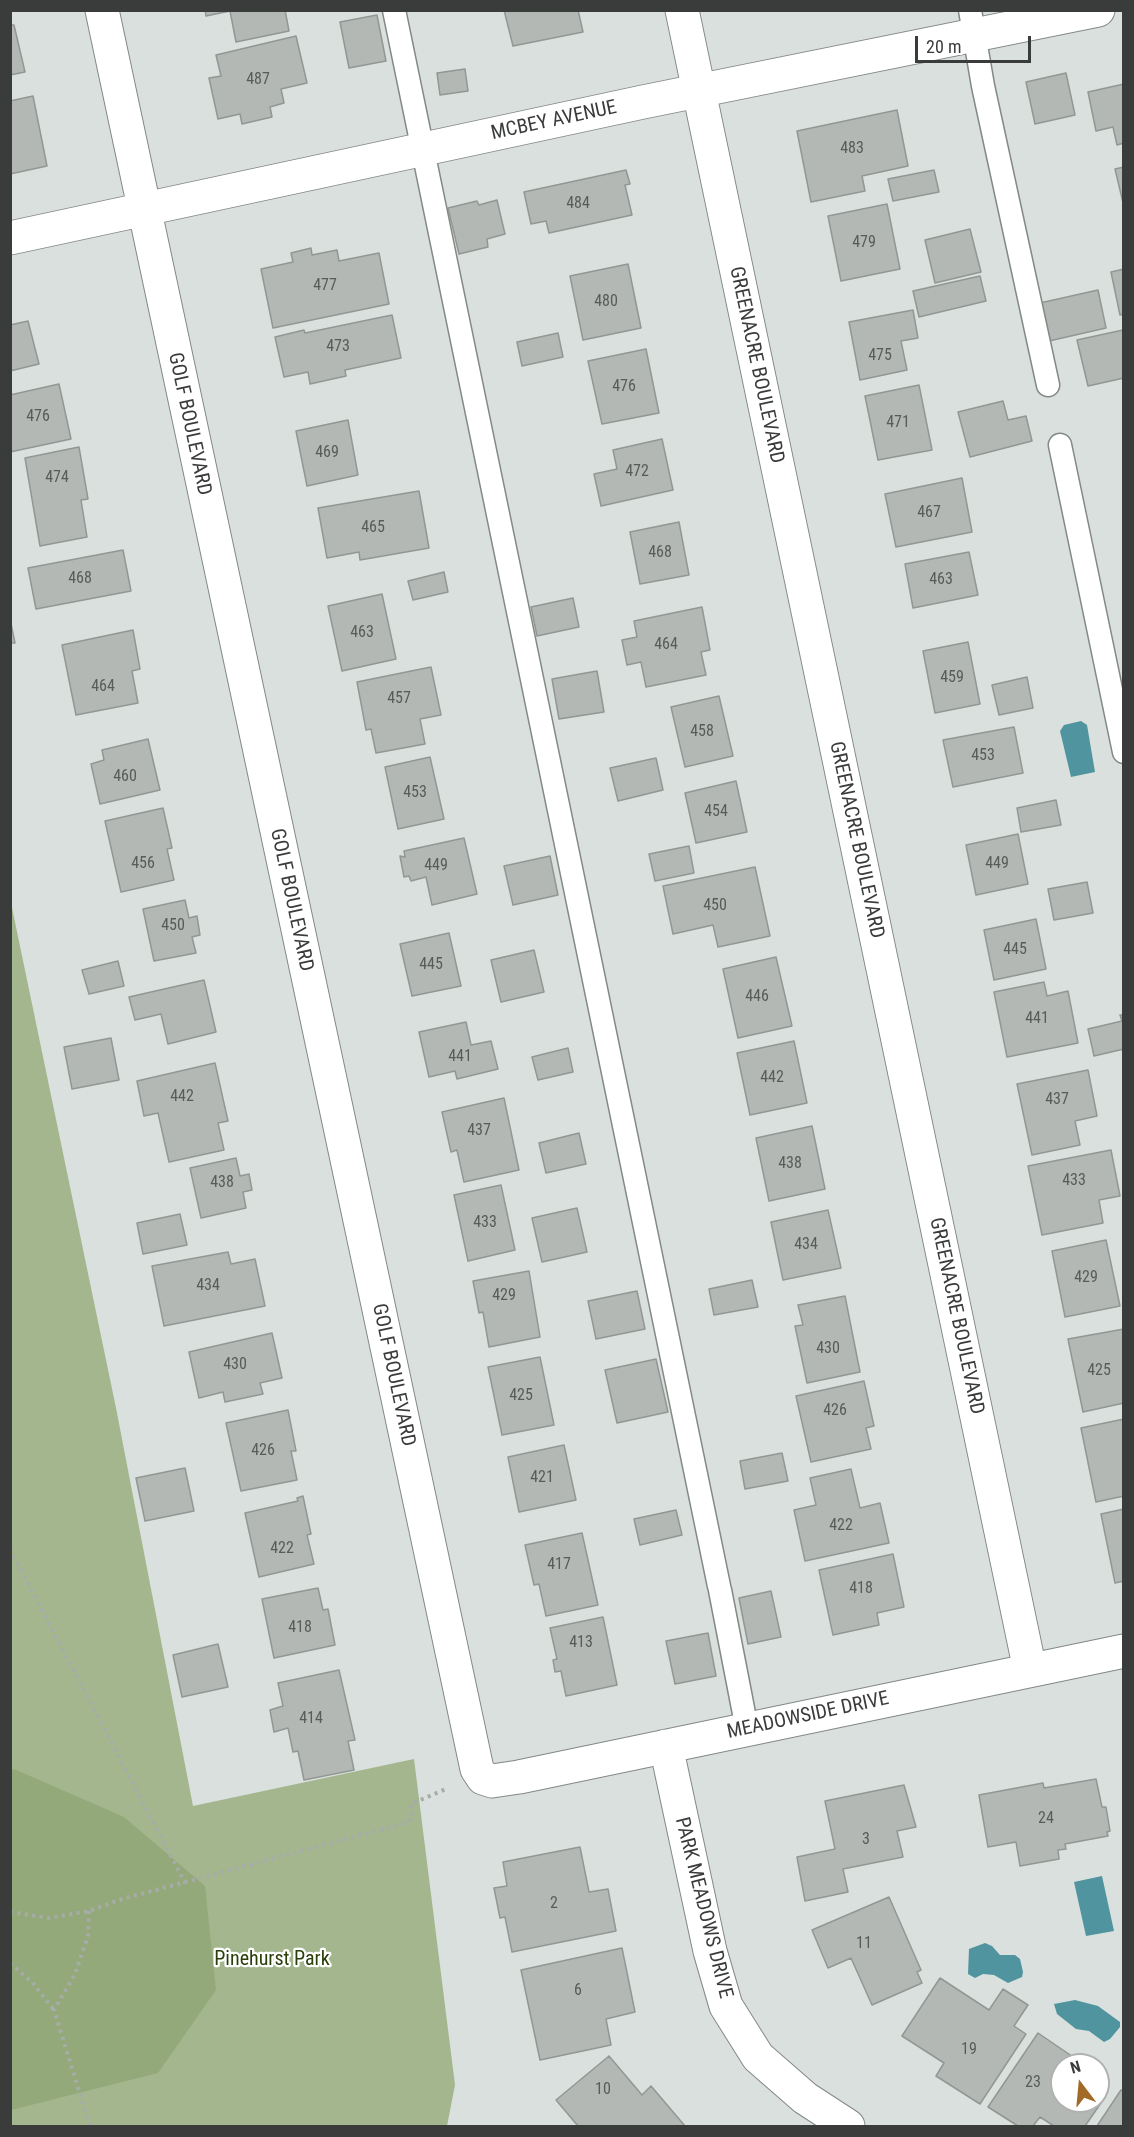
<!DOCTYPE html>
<style>
body{margin:0}
#map{position:relative;width:1134px;height:2137px;overflow:hidden;background:#dae0dd;font-family:"Roboto Condensed",sans-serif}
canvas{display:block}
.frame{position:absolute;inset:0;border:12px solid #3a3c3b;pointer-events:none}
.north{position:absolute;left:1050px;top:2053px;width:60px;height:60px;box-sizing:border-box;background:#fff;border:2px solid #b0b1b1;border-radius:50%;rotate:344deg;font-size:16px;font-weight:700;line-height:24px;text-align:center;color:#3a3c3b}
.north::after{content:'';display:block;margin:auto;width:21px;height:27px;background:#a16a26;clip-path:polygon(50% 0,100% 100%,50% 72%,0 100%)}
.scale{position:absolute;left:915px;top:36px;width:116px;height:27px;box-sizing:border-box;border:3px solid #3a3c3b;border-top:0;padding-left:8px;font-size:18px;line-height:21px;white-space:nowrap;color:#3a3c3b;-webkit-text-stroke:4px #fff;paint-order:stroke}
</style>
<div id="map">
<canvas width="1134" height="2137"></canvas>
<div class="frame"></div>
<div class="north">N</div>
<div class="scale">20 m</div>
</div>
<script>
const ctx = document.querySelector('canvas').getContext('2d');
ctx.lineJoin = 'round';
function fill(path, color) {
  ctx.fillStyle = color;
  ctx.fill(path, 'evenodd');
}
function toPath(rows) {
  const path = new Path2D();
  for (const r of rows) {
    path.moveTo(r[0], r[1]);
    for (let i = 2; i < r.length; i += 2) path.lineTo(r[i], r[i + 1]);
  }
  return path;
}
function trace(path, color, width, dash) {
  ctx.strokeStyle = color;
  ctx.lineWidth = width;
  ctx.lineCap = dash ? 'butt' : 'round';
  ctx.setLineDash(dash || []);
  ctx.stroke(path);
}
function drawText(font, color, halo, rows, align = 'center') {
  ctx.font = font + ' "Roboto Condensed",sans-serif';
  ctx.lineWidth = 4.5;
  ctx.setLineDash([]);
  ctx.textBaseline = 'middle';
  ctx.strokeStyle = halo;
  ctx.fillStyle = color;
  for (const [text, x, y, turn = 0] of rows) {
    ctx.save();
    ctx.translate(x, y);
    ctx.rotate((+turn || 0) * Math.PI / 180);
    ctx.textAlign = isNaN(turn) ? turn : align;
    if (halo) ctx.strokeText(text, 0, 0);
    ctx.fillText(text, 0, 0);
    ctx.restore();
  }
}
fill(toPath([
 [10,898,116,1408,193,1806,414,1759,455,2085,447,2126,11,2126]
]), '#a3b68e');
fill(toPath([
 [14,1769,124,1817,205,1886,216,1990,158,2073,11,2110,10,1771]
]), '#93a97a');
fill(toPath([
 [1081,721,1087,725,1095,772,1071,777,1060,731,1064,725],
 [1102,1876,1114,1931,1086,1936,1074,1882],
 [985,1943,992,1946,1000,1955,1015,1955,1020,1959,1023,1972,1022,1977,1008,1983,994,1975,983,1974,975,1978,968,1974,969,1949],
 [1075,2000,1098,2006,1120,2022,1120,2027,1110,2039,1104,2042,1089,2031,1076,2029,1057,2014,1054,2004]
]), '#50949f');
const building = toPath([
 [205,10,285,10,289,31,236,42,230,11,206,16,205,10],
 [504,10,578,10,583,32,513,46,504,10],
 [377,15,386,61,349,68,340,22,377,15],
 [10,25,14,25,25,72,10,75,10,25],
 [296,36,307,83,281,89,284,103,270,107,272,117,242,124,240,114,218,119,209,78,221,76,216,55,296,36],
 [465,69,468,91,440,95,437,73,465,69],
 [1066,73,1075,115,1035,124,1026,82,1066,73],
 [1124,84,1124,143,1117,145,1113,127,1096,131,1088,92,1124,84],
 [33,96,47,166,10,174,10,101,33,96],
 [897,110,908,166,862,176,865,191,811,202,797,131,897,110],
 [1124,167,1124,207,1115,169,1124,167],
 [626,170,630,184,625,185,632,215,549,233,546,221,531,224,524,192,626,170],
 [934,170,939,192,893,201,888,179,934,170],
 [497,200,505,234,487,239,488,247,459,254,448,208,477,201,479,205,497,200],
 [887,204,900,269,841,281,828,216,887,204],
 [970,229,981,272,935,283,925,240,970,229],
 [311,248,312,255,337,250,339,261,379,253,389,304,273,328,261,269,293,262,291,253,311,248],
 [628,264,641,328,583,340,570,276,628,264],
 [1124,269,1124,314,1120,315,1111,272,1124,269],
 [980,276,986,301,919,317,913,291,980,276],
 [1098,290,1106,328,1049,341,1040,303,1098,290],
 [913,310,918,338,901,341,907,370,860,380,849,322,913,310],
 [392,315,401,358,345,370,346,376,310,384,308,372,284,377,275,337,304,330,305,333,392,315],
 [28,321,39,364,10,371,10,325,28,321],
 [1123,330,1124,378,1088,386,1077,340,1123,330],
 [558,333,563,357,522,366,517,342,558,333],
 [646,349,659,413,602,424,588,361,646,349],
 [59,384,71,439,10,452,10,395,59,384],
 [919,385,932,450,878,460,865,396,919,385],
 [1003,401,1008,420,1026,416,1032,441,970,457,958,412,1003,401],
 [348,420,358,475,307,486,296,431,348,420],
 [662,439,673,490,601,506,594,474,617,469,613,450,662,439],
 [79,447,88,499,81,500,87,537,40,546,25,458,79,447],
 [962,478,972,532,896,547,885,494,962,478],
 [419,491,429,548,360,560,359,552,327,558,318,508,419,491],
 [679,522,689,575,640,584,630,532,679,522],
 [123,550,131,591,36,609,28,568,123,550],
 [969,552,978,595,913,608,905,564,969,552],
 [444,572,448,592,413,600,408,581,444,572],
 [382,594,396,659,342,671,328,606,382,594],
 [573,598,579,627,537,636,531,607,573,598],
 [702,607,710,650,701,652,706,675,646,687,641,662,627,665,622,640,637,637,634,621,702,607],
 [10,619,15,643,10,643,10,619],
 [133,630,140,669,132,671,138,703,76,715,62,645,133,630],
 [968,642,980,704,935,713,923,651,968,642],
 [431,667,441,715,420,719,425,744,376,753,371,729,366,730,357,682,431,667],
 [597,671,604,712,559,719,552,679,597,671],
 [1027,677,1033,708,999,715,992,685,1027,677],
 [719,696,733,756,685,767,671,707,719,696],
 [1014,727,1023,773,953,787,943,740,1014,727],
 [148,739,160,790,100,804,91,764,104,760,102,750,148,739],
 [430,757,444,819,398,829,385,767,430,757],
 [656,758,663,790,618,801,610,768,656,758],
 [736,781,747,832,696,843,685,793,736,781],
 [1056,800,1061,825,1021,832,1017,808,1056,800],
 [163,808,172,848,167,849,174,880,121,892,105,821,163,808],
 [1018,834,1028,884,976,895,966,845,1018,834],
 [464,838,477,894,432,905,426,877,411,881,409,876,404,877,400,856,405,857,404,851,464,838],
 [689,846,694,873,655,881,649,854,689,846],
 [550,856,558,895,513,905,504,866,550,856],
 [755,867,770,936,718,947,713,925,673,934,663,886,755,867],
 [1087,882,1093,913,1054,920,1048,889,1087,882],
 [185,900,189,918,197,916,200,935,192,937,196,953,154,961,143,909,185,900],
 [1036,919,1046,969,994,980,984,930,1036,919],
 [449,933,461,986,412,996,400,944,449,933],
 [534,950,544,992,501,1002,491,960,534,950],
 [776,957,792,1026,738,1038,723,969,776,957],
 [118,961,124,986,89,994,82,970,118,961],
 [204,980,216,1032,168,1044,161,1014,135,1020,129,997,204,980],
 [1044,982,1047,996,1068,991,1078,1043,1007,1057,994,992,1044,982],
 [1120,1015,1124,1015,1124,1049,1094,1056,1088,1029,1122,1021,1120,1015],
 [466,1022,471,1045,491,1041,498,1069,457,1079,455,1071,429,1077,419,1032,466,1022],
 [111,1038,119,1080,72,1089,64,1047,111,1038],
 [794,1041,807,1103,750,1115,737,1053,794,1041],
 [568,1048,573,1072,538,1080,532,1057,568,1048],
 [215,1063,228,1121,218,1123,224,1150,169,1162,158,1113,144,1116,137,1081,215,1063],
 [1088,1070,1097,1116,1075,1121,1080,1145,1032,1155,1017,1084,1088,1070],
 [504,1098,519,1170,464,1182,457,1150,451,1152,442,1112,504,1098],
 [812,1126,825,1189,769,1201,756,1138,812,1126],
 [579,1133,586,1164,546,1173,539,1143,579,1133],
 [1111,1150,1120,1196,1099,1200,1103,1223,1042,1235,1028,1166,1111,1150],
 [236,1158,240,1176,249,1174,252,1190,243,1192,246,1208,201,1218,190,1168,236,1158],
 [501,1185,515,1250,468,1261,454,1195,501,1185],
 [577,1208,587,1252,542,1262,532,1218,577,1208],
 [828,1210,841,1268,783,1280,771,1222,828,1210],
 [180,1214,187,1245,143,1254,137,1223,180,1214],
 [1106,1240,1120,1306,1065,1317,1052,1251,1106,1240],
 [228,1252,231,1264,255,1259,265,1306,164,1326,152,1266,228,1252],
 [529,1271,540,1337,489,1347,483,1312,479,1313,473,1281,529,1271],
 [752,1280,758,1307,714,1315,709,1289,752,1280],
 [637,1291,645,1329,596,1339,588,1301,637,1291],
 [845,1296,860,1372,807,1383,795,1326,803,1325,798,1305,845,1296],
 [1124,1329,1124,1403,1083,1412,1068,1339,1124,1329],
 [272,1333,282,1378,260,1383,263,1394,225,1402,223,1392,199,1398,189,1352,272,1333],
 [540,1357,554,1425,502,1435,488,1367,540,1357],
 [656,1359,668,1412,617,1423,605,1370,656,1359],
 [864,1381,874,1426,866,1428,871,1449,811,1462,796,1396,864,1381],
 [288,1410,296,1451,291,1451,297,1480,241,1491,226,1423,288,1410],
 [1124,1419,1124,1496,1096,1502,1081,1428,1124,1419],
 [564,1445,576,1500,519,1512,508,1457,564,1445],
 [782,1453,788,1481,745,1489,740,1461,782,1453],
 [185,1468,194,1511,145,1521,136,1478,185,1468],
 [851,1469,860,1508,880,1503,889,1543,805,1561,794,1510,816,1505,810,1478,851,1469],
 [303,1496,311,1534,307,1535,314,1564,259,1577,245,1513,298,1501,297,1498,303,1496],
 [1124,1509,1124,1581,1115,1583,1101,1514,1124,1509],
 [676,1510,682,1535,640,1545,634,1519,676,1510],
 [582,1533,598,1605,546,1616,539,1584,534,1585,525,1545,582,1533],
 [893,1554,904,1607,877,1613,879,1625,833,1635,819,1570,893,1554],
 [318,1588,323,1610,328,1609,335,1645,274,1658,262,1599,318,1588],
 [771,1591,781,1637,748,1644,739,1598,771,1591],
 [603,1617,617,1685,566,1696,561,1671,555,1672,553,1660,557,1659,550,1628,603,1617],
 [708,1633,716,1676,675,1684,666,1641,708,1633],
 [218,1644,228,1687,182,1697,173,1655,218,1644],
 [339,1670,355,1740,348,1741,354,1770,304,1780,298,1751,293,1752,288,1728,274,1732,270,1710,283,1706,278,1683,339,1670],
 [1096,1779,1102,1807,1106,1807,1110,1831,1107,1832,1108,1836,1065,1844,1066,1849,1058,1850,1059,1859,1020,1866,1016,1842,988,1847,979,1795,1043,1783,1044,1788,1096,1779],
 [904,1785,916,1827,897,1831,903,1857,843,1869,848,1892,805,1901,797,1857,835,1849,825,1801,904,1785],
 [580,1847,589,1892,608,1889,616,1931,512,1952,505,1917,500,1918,494,1888,507,1886,503,1862,580,1847],
 [889,1897,921,1970,917,1972,922,1983,872,2005,851,1958,828,1968,812,1930,889,1897],
 [622,1948,635,2012,606,2019,611,2045,540,2060,521,1970,622,1948],
 [940,1978,989,2010,1003,1989,1028,2005,1014,2026,1026,2034,980,2104,936,2076,944,2063,902,2036,940,1978],
 [1038,2033,1085,2065,1062,2065,1062,2101,1101,2103,1085,2126,1054,2126,1040,2117,1033,2126,1018,2126,988,2107,1038,2033],
 [609,2056,642,2095,651,2086,685,2126,578,2126,556,2100,609,2056],
 [1098,2074,1107,2080,1098,2093,1098,2074],
 [1121,2090,1124,2091,1124,2126,1097,2126,1121,2090]
]);
fill(building, '#b4b8b4');
trace(building, '#929793', 1.5);
const service = toPath([
 [394,10,719,1586],
 [970,10,983,86,1048,385],
 [1060,445,1124,752],
 [720,1590,747,1729]
]);
const minor = toPath([
 [102,10,477,1769,483,1778,492,1781,519,1777,1124,1651],
 [682,10,1030,1670],
 [10,238,643,102,1098,10],
 [666,1746,710,1951,726,2006,758,2057,805,2098,848,2126]
]);
trace(service, '#838986', 25);
trace(minor, '#838986', 35);
trace(toPath([
 [10,1549,185,1883],
 [89,1911,88,1936,75,1974,54,2010,90,2126],
 [10,1912,49,1918,89,1911,122,1899,402,1824,413,1818,411,1804,446,1789],
 [10,1963,32,1982,54,2010]
]), '#a7aca9', 4, [3, 4.5]);
trace(service, '#fff', 22);
trace(minor, '#fff', 33);
drawText('16px', '#585b59', null, [
 ["487",258,80],
 ["483",852,149],
 ["484",578,204],
 ["479",864,243],
 ["477",325,286],
 ["480",606,302],
 ["473",338,347],
 ["475",880,356],
 ["476",624,387],
 ["476",38,417],
 ["471",898,423],
 ["469",327,453],
 ["472",637,472],
 ["474",57,478],
 ["467",929,513],
 ["465",373,528],
 ["468",660,553],
 ["468",80,579],
 ["463",941,580],
 ["463",362,633],
 ["464",666,645],
 ["459",952,678],
 ["464",103,687],
 ["457",399,699],
 ["458",702,732],
 ["453",983,756],
 ["460",125,777],
 ["453",415,793],
 ["454",716,812],
 ["456",143,864],
 ["449",997,864],
 ["449",436,866],
 ["450",715,906],
 ["450",173,926],
 ["445",1015,950],
 ["445",431,965],
 ["446",757,997],
 ["441",1037,1019],
 ["441",460,1057],
 ["442",772,1078],
 ["442",182,1097],
 ["437",1057,1100],
 ["437",479,1131],
 ["438",790,1164],
 ["433",1074,1181],
 ["438",222,1183],
 ["433",485,1223],
 ["434",806,1245],
 ["429",1086,1278],
 ["434",208,1286],
 ["429",504,1296],
 ["430",828,1349],
 ["430",235,1365],
 ["425",1099,1371],
 ["425",521,1396],
 ["426",835,1411],
 ["426",263,1451],
 ["421",542,1478],
 ["422",841,1526],
 ["422",282,1549],
 ["417",559,1565],
 ["418",861,1589],
 ["418",300,1628],
 ["413",581,1643],
 ["414",311,1719],
 ["24",1046,1819],
 ["3",866,1840],
 ["2",554,1904],
 ["11",864,1944],
 ["6",578,1991],
 ["19",969,2050],
 ["23",1033,2083],
 ["10",603,2090]
]);
drawText('20px', '#3a3c3b', '#fff', [
 ["MCBEY AVENUE",554,121,-12],
 ["GREENACRE BOULEVARD",756,365,78],
 ["GOLF BOULEVARD",189,424,78],
 ["GREENACRE BOULEVARD",856,840,78],
 ["GOLF BOULEVARD",291,900,78],
 ["GREENACRE BOULEVARD",956,1316,78],
 ["GOLF BOULEVARD",393,1375,78],
 ["MEADOWSIDE DRIVE",808,1716,-12],
 ["PARK MEADOWS DRIVE",703,1908,76]
]);
drawText('20px', '#2a3f08', '#fff', [
 ["Pinehurst Park",272,1960]
]);
</script>
